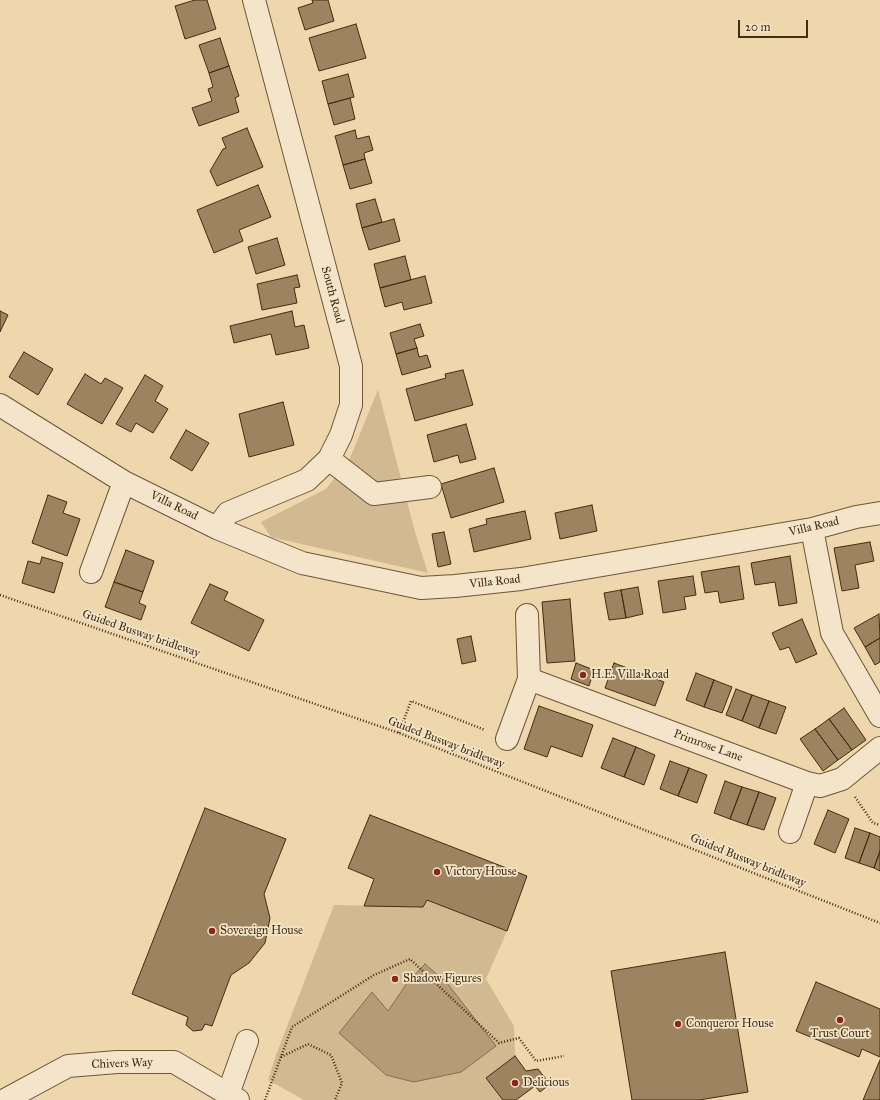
<!DOCTYPE html>
<style>
body{margin:0}
#map{position:relative;width:880px;height:1100px;overflow:hidden;background:#eed6ad;font-family:"IM FELL Great Primer",serif}
canvas{display:block}
.scale{position:absolute;left:738px;top:20px;width:70px;height:18px;box-sizing:border-box;border:2px solid #442c0f;border-top:0;padding-left:5px;font-size:12px;line-height:14px;white-space:nowrap;color:#442c0f;-webkit-text-stroke:3px #f4e4ca;paint-order:stroke}
</style>
<div id="map">
<canvas width="880" height="1100"></canvas>
<div class="scale">20 m</div>
</div>
<script>
const ctx = document.querySelector('canvas').getContext('2d');
ctx.lineJoin = 'round';
function fill(path, color) {
  ctx.fillStyle = color;
  ctx.fill(path, 'evenodd');
}
function toPath(rows) {
  const path = new Path2D();
  for (const r of rows) {
    path.moveTo(r[0], r[1]);
    for (let i = 2; i < r.length; i += 2) path.lineTo(r[i], r[i + 1]);
  }
  return path;
}
function trace(path, color, width, dash) {
  ctx.strokeStyle = color;
  ctx.lineWidth = width;
  ctx.lineCap = dash ? 'butt' : 'round';
  ctx.setLineDash(dash || []);
  ctx.stroke(path);
}
function drawText(font, color, halo, rows, align = 'center') {
  ctx.font = font + ' "IM FELL Great Primer",serif';
  ctx.lineWidth = 3.5;
  ctx.setLineDash([]);
  ctx.textBaseline = 'middle';
  ctx.strokeStyle = halo;
  ctx.fillStyle = color;
  for (const [text, x, y, turn = 0] of rows) {
    ctx.save();
    ctx.translate(x, y);
    ctx.rotate((+turn || 0) * Math.PI / 180);
    ctx.textAlign = isNaN(turn) ? turn : align;
    if (halo) ctx.strokeText(text, 0, 0);
    ctx.fillText(text, 0, 0);
    ctx.restore();
  }
}
fill(toPath([
 [378,390,415,532,428,573,271,537,261,522,326,489,350,458],
 [427,900,507,931,486,979,514,1026,515,1056,487,1078,503,1100,304,1100,268,1080,276,1055,334,905,423,907]
]), '#d1b992');
const water = toPath([
 [425,964,447,983,496,1046,461,1072,414,1082,386,1075,339,1033,372,992,388,1011,407,983,425,964]
]);
fill(water, '#b49c77');
trace(water, '#876f4d', 1);
const building = toPath([
 [195,0,207,0,216,29,185,39,175,6,195,0],
 [312,0,328,0,334,21,305,30,298,8,313,3,312,0],
 [356,24,366,58,319,71,309,38,356,24],
 [220,38,229,66,209,73,199,45,220,38],
 [229,66,239,96,235,98,239,112,199,126,192,108,212,101,208,89,213,87,209,73,229,66],
 [348,74,354,97,328,104,322,81,348,74],
 [350,98,355,119,334,125,328,104,350,98],
 [247,128,263,167,217,186,210,171,223,149,226,148,222,138,247,128],
 [355,130,357,139,369,136,373,150,364,153,365,159,343,165,335,136,355,130],
 [365,159,372,183,350,189,343,165,365,159],
 [258,185,271,217,239,230,243,241,214,253,197,210,258,185],
 [375,199,382,222,362,228,356,204,375,199],
 [394,219,400,241,369,250,362,228,394,219],
 [277,238,285,265,256,274,248,247,277,238],
 [405,256,411,280,380,288,374,264,405,256],
 [297,275,300,287,294,288,297,303,262,310,257,284,297,275],
 [425,276,432,303,404,310,402,302,385,307,380,288,425,276],
 [0,311,8,315,0,332,0,311],
 [292,311,295,327,304,325,309,348,276,355,271,334,234,343,230,326,292,311],
 [420,324,424,336,414,339,417,348,396,354,390,333,420,324],
 [417,348,419,357,427,355,431,367,402,375,396,354,417,348],
 [24,352,53,369,38,395,9,377,24,352],
 [463,370,473,405,415,421,406,389,446,378,445,374,463,370],
 [85,374,101,384,105,378,123,388,102,424,67,404,85,374],
 [145,375,163,386,155,401,168,409,153,433,136,423,131,432,116,424,145,375],
 [283,402,294,445,249,457,239,414,283,402],
 [466,424,476,459,460,463,458,455,434,462,427,435,466,424],
 [186,430,209,443,192,471,170,458,186,430],
 [494,468,504,502,451,518,441,484,494,468],
 [48,495,67,502,63,513,80,519,67,556,32,543,48,495],
 [592,505,597,531,560,539,555,513,592,505],
 [525,511,531,539,474,552,469,529,487,524,486,519,525,511],
 [444,532,451,564,438,567,432,534,444,532],
 [870,542,874,561,855,565,859,588,842,591,834,548,870,542],
 [126,550,154,561,143,592,114,582,126,550],
 [790,556,797,603,779,606,775,582,755,585,751,563,790,556],
 [42,557,63,563,54,593,22,583,28,561,40,564,42,557],
 [739,566,744,599,720,603,718,591,705,593,701,572,739,566],
 [693,576,696,595,684,597,686,609,663,613,658,581,693,576],
 [114,582,143,592,139,603,146,606,141,620,105,607,114,582],
 [210,584,228,592,224,600,264,620,249,651,191,623,210,584],
 [638,587,643,614,626,618,621,590,638,587],
 [621,590,626,618,609,620,604,593,621,590],
 [570,599,575,661,547,663,542,602,570,599],
 [879,614,880,638,865,647,854,628,879,614],
 [802,619,817,654,796,663,789,647,780,650,772,633,802,619],
 [471,636,476,661,462,664,457,639,471,636],
 [880,638,880,662,875,665,865,647,880,638],
 [576,663,594,670,589,686,571,679,576,663],
 [614,663,664,682,655,706,605,688,614,663],
 [696,673,714,680,704,707,686,700,696,673],
 [714,680,732,687,722,713,704,707,714,680],
 [736,689,752,695,742,721,726,715,736,689],
 [752,695,769,701,759,728,742,721,752,695],
 [769,701,786,707,776,734,759,728,769,701],
 [539,706,593,725,582,757,551,746,547,757,524,749,539,706],
 [844,708,866,740,852,750,829,719,844,708],
 [829,719,852,750,838,760,815,729,829,719],
 [815,729,838,760,823,771,800,739,815,729],
 [613,738,636,747,624,777,601,768,613,738],
 [636,747,655,755,644,785,624,777,636,747],
 [670,761,689,768,678,796,660,789,670,761],
 [689,768,707,775,697,803,678,796,689,768],
 [725,781,742,787,730,819,714,813,725,781],
 [742,787,759,792,747,825,730,819,742,787],
 [759,792,776,798,764,830,747,825,759,792],
 [205,808,286,839,264,894,270,918,265,943,249,963,231,975,212,1026,205,1024,202,1030,193,1031,186,1025,188,1017,132,994,205,808],
 [828,810,849,819,835,853,814,844,828,810],
 [370,815,527,876,507,931,427,900,423,907,364,906,374,879,348,868,370,815],
 [855,828,870,833,859,863,845,858,855,828],
 [870,833,880,837,880,851,874,868,859,863,870,833],
 [880,851,880,871,874,868,880,851],
 [725,952,748,1092,699,1100,632,1100,611,971,725,952],
 [816,982,880,1009,880,1057,862,1049,859,1057,796,1031,816,982],
 [515,1056,526,1071,538,1069,550,1084,540,1092,535,1086,516,1100,503,1100,486,1078,515,1056],
 [880,1060,880,1100,863,1100,880,1060]
]);
fill(building, '#9c8461');
trace(building, '#442c0f', 1);
const minor = toPath([
 [0,405,124,482,217,528,302,563,421,588,455,586,521,579,812,529,856,517,880,513],
 [329,459,374,494,430,487],
 [217,528,228,513,307,480,329,459,341,435,351,405,351,366,254,0],
 [812,529,832,633,880,716],
 [91,572,124,482],
 [529,679,807,783,820,786,842,779,880,748],
 [507,739,529,679,527,615],
 [790,832,807,783],
 [228,1094,247,1041],
 [5,1100,68,1066,117,1062,174,1062,238,1100]
]);
trace(minor, '#6e5636', 24);
trace(toPath([
 [0,595,399,733,880,923],
 [399,733,411,701,485,730],
 [855,797,873,823,880,825],
 [281,1057,308,1044,331,1055,342,1083,335,1100],
 [265,1100,292,1027,374,975,410,959,499,1043,519,1038,536,1061,564,1056]
]), '#442c0f', 2.5, [1, 2]);
trace(minor, '#f4e4ca', 22);
for (const [x, y, r, color] of [
 [583,675,4,"#8f2418"],
 [437,872,4,"#8f2418"],
 [212,931,4,"#8f2418"],
 [395,979,4,"#8f2418"],
 [840,1020,4,"#8f2418"],
 [678,1024,4,"#8f2418"],
 [515,1083,4,"#8f2418"]
]) {
  const dot = new Path2D();
  dot.arc(x, y, r, 0, 2 * Math.PI);
  ctx.fillStyle = color;
  ctx.fill(dot);
  trace(dot, '#f4e4ca', 1.5);
}
drawText('12px', '#442c0f', '#f4e4ca', [
 ["South Road",332,295,75],
 ["Villa Road",174,506,26],
 ["Villa Road",814,527,-13],
 ["Villa Road",495,582,-6],
 ["Guided Busway bridleway",141,634,19],
 ["Guided Busway bridleway",446,743,21],
 ["Primrose Lane",708,746,20],
 ["Guided Busway bridleway",748,861,22],
 ["Chivers Way",122,1064,-2]
]);
drawText('12px', '#442c0f', '#f4e4ca', [
 ["H.E. Villa Road",591,675],
 ["Victory House",445,872],
 ["Sovereign House",220,931],
 ["Shadow Figures",403,979],
 ["Conqueror House",686,1024],
 ["Trust Court",840,1034,"center"],
 ["Delicious",523,1083]
], 'left');
</script>
